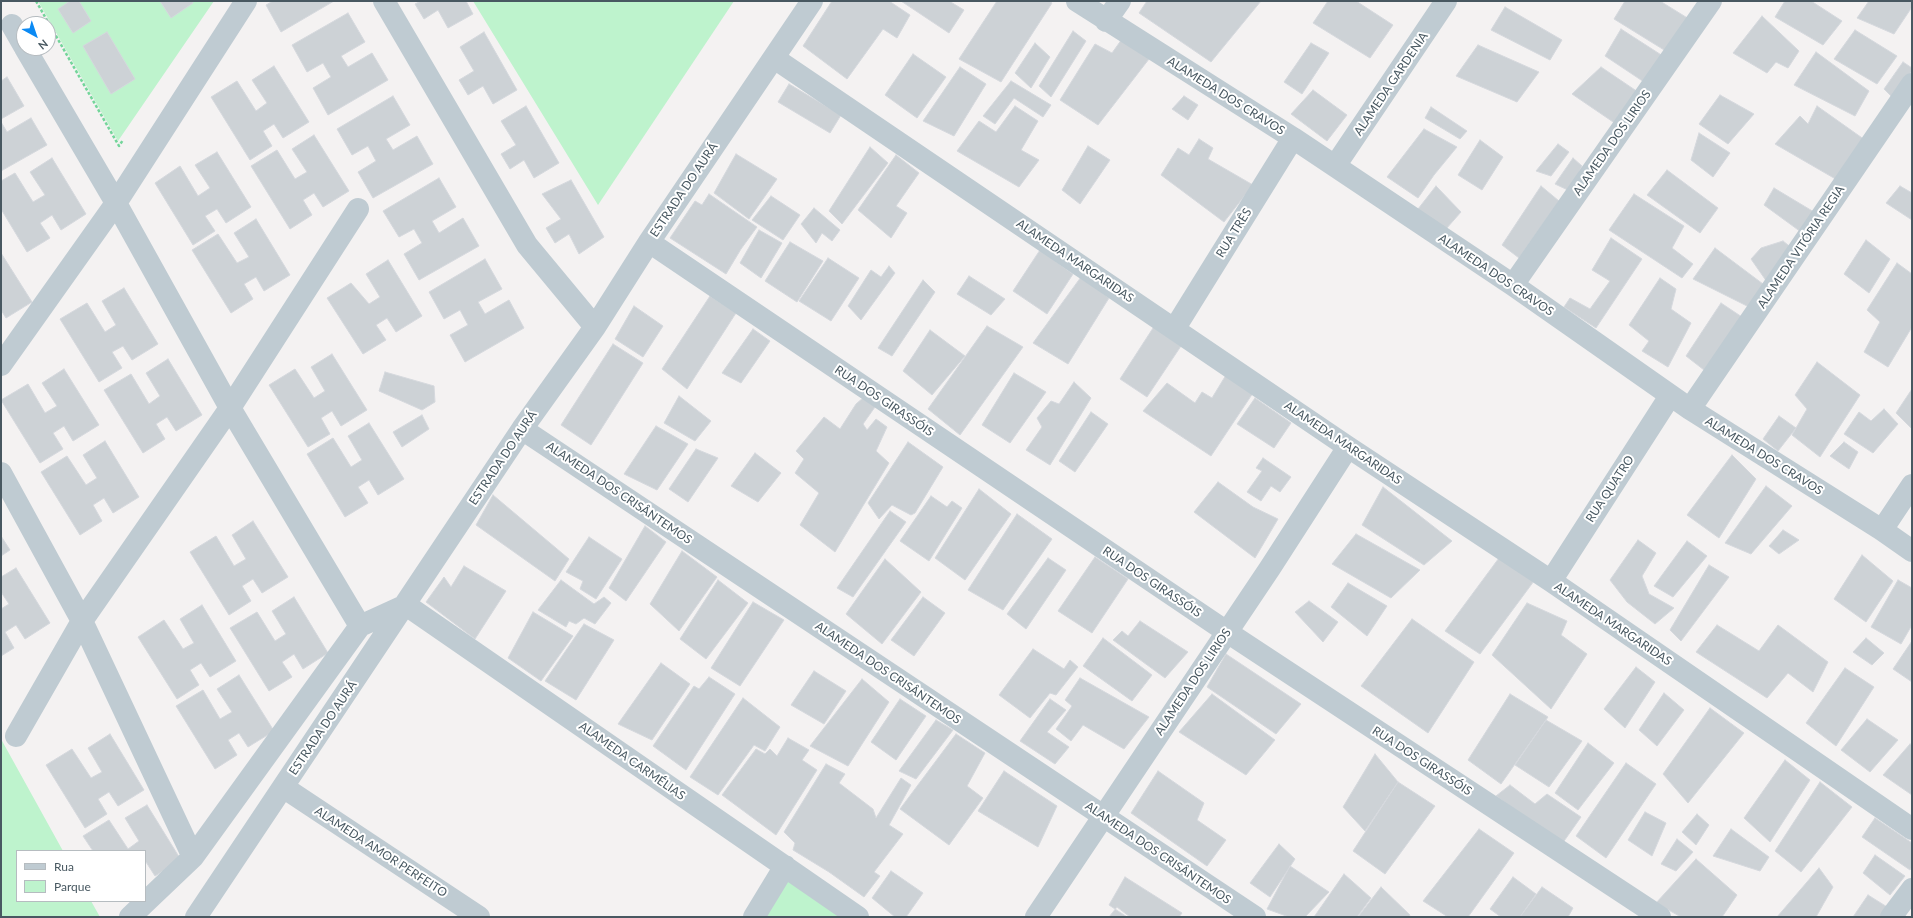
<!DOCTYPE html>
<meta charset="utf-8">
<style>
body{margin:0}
#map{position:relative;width:1913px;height:918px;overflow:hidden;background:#f4f2f2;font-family:Lato,sans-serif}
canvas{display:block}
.frame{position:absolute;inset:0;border:2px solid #485861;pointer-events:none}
.legend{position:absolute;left:16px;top:850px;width:130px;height:52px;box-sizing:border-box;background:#fff;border:1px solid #b6bcc0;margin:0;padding:5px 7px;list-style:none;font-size:12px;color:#485861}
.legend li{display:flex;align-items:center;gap:8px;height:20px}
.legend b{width:20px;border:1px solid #b6bcc0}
.north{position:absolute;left:16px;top:16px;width:40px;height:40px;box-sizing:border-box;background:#fff;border:1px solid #b6bcc0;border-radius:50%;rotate:140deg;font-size:11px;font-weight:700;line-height:16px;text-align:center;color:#485861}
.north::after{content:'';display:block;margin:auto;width:14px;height:18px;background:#0b8af4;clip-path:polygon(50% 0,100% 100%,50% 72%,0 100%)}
</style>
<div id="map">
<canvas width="1913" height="918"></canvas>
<div class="frame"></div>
<ul class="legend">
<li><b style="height:5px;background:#bfcbd2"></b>Rua</li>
<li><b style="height:11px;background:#bef3cd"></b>Parque</li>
</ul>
<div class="north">N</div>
</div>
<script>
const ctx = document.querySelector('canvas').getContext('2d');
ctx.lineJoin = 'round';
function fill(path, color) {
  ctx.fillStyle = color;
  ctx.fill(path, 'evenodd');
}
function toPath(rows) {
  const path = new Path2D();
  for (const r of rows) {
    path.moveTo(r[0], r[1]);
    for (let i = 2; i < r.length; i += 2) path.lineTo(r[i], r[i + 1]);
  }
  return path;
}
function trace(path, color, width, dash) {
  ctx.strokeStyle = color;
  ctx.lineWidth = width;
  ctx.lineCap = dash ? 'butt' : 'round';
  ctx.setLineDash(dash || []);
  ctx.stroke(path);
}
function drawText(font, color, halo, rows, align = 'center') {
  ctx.font = font + ' Lato,sans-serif';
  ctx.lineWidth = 4;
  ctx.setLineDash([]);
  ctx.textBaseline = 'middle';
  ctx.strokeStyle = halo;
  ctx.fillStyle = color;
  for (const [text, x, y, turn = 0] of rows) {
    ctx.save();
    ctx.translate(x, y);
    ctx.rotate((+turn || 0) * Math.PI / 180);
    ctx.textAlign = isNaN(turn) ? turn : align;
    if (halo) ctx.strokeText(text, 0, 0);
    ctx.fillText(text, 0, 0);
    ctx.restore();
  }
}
fill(toPath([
 [38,1,214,1,118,141],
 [473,1,734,1,598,205],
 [1,739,63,851,17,851,17,901,91,901,100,917,1,917],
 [788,879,844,917,766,917]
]), '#bef3cd');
const building = toPath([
 [70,1,79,1,91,21,73,33,58,9,70,1],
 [160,1,192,1,193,3,171,18,160,1],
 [273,1,334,1,281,32,266,5,273,1],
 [421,1,466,1,473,14,448,28,438,10,424,19,415,4,421,1],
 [832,1,889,1,910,15,897,38,883,29,847,79,803,46,832,1],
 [901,1,949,1,964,10,949,33,901,1],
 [997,1,1049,1,1052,3,1001,82,959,59,997,1],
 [1147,1,1261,1,1211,62,1139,13,1147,1],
 [1328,1,1356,1,1393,25,1370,58,1313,23,1328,1],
 [1625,1,1660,1,1689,19,1669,53,1614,19,1625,1],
 [1785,1,1811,1,1842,21,1823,45,1775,17,1785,1],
 [1869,1,1912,1,1912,7,1894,34,1857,18,1869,1],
 [1505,7,1562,40,1550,60,1491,30,1505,7],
 [348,13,365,42,341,56,348,67,372,53,388,80,328,115,313,88,331,77,323,63,307,72,292,45,348,13],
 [1762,16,1799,51,1788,68,1776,62,1767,73,1733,53,1762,16],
 [1621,29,1666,58,1647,84,1605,56,1621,29],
 [1855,30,1897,56,1877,84,1834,59,1855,30],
 [1073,31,1086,41,1051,97,1039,86,1073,31],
 [107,32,135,79,111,94,83,46,107,32],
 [484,32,517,90,493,104,483,86,468,95,459,80,474,71,460,47,484,32],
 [1122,39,1149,59,1098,125,1060,100,1095,44,1112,53,1122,39],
 [1035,43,1050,57,1031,88,1015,73,1035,43],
 [1311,43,1329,53,1302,94,1284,82,1311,43],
 [1478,45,1539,72,1517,102,1456,76,1478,45],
 [1816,52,1869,91,1855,116,1794,85,1816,52],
 [913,54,946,77,917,118,885,95,913,54],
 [1903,62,1912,68,1912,71,1893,98,1884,89,1903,62],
 [274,66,309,122,283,138,274,124,263,131,272,146,250,160,211,97,237,81,256,111,267,103,252,80,274,66],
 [960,67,986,84,954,136,923,121,960,67],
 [1601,67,1638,92,1619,126,1572,94,1601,67],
 [7,77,24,106,1,119,1,81,7,77],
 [1011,81,1051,105,1043,117,1014,98,995,124,983,116,1011,81],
 [789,84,841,115,830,133,778,102,789,84],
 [1313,90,1347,115,1327,141,1291,114,1313,90],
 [1720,95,1754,114,1728,144,1699,124,1720,95],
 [393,96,410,125,386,139,393,150,417,136,433,164,373,198,358,172,376,161,368,146,352,155,337,129,393,96],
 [1184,96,1198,105,1188,120,1172,109,1184,96],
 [526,106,559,163,534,178,524,160,510,169,501,154,516,145,501,121,526,106],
 [1015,106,1038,121,1021,150,1039,160,1019,187,957,151,979,121,996,132,1015,106],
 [1817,106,1865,140,1839,181,1775,144,1800,116,1808,124,1817,106],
 [1431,107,1467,131,1460,139,1425,118,1431,107],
 [31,118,47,145,1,171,1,122,7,132,31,118],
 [1424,129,1457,147,1434,175,1418,198,1387,177,1424,129],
 [1699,133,1730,153,1713,177,1691,160,1699,133],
 [314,135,349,191,323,207,314,193,303,200,312,215,290,229,251,166,277,150,295,179,307,172,292,149,314,135],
 [1199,139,1213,148,1208,159,1253,185,1224,222,1161,175,1178,148,1189,155,1199,139],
 [1480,140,1503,157,1482,190,1458,175,1480,140],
 [1558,144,1569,152,1551,176,1536,171,1558,144],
 [1088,146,1110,160,1080,204,1062,190,1088,146],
 [870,147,888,163,842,224,829,211,870,147],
 [217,152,251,207,226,223,217,209,205,216,215,231,193,245,155,183,180,166,198,196,210,188,195,165,217,152],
 [736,154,777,179,749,219,714,193,736,154],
 [896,155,919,173,896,206,907,213,891,238,858,210,896,155],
 [52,158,86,214,61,230,52,215,40,223,50,238,27,252,1,209,1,181,15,173,33,202,45,195,30,172,52,158],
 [1573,158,1582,166,1570,191,1555,184,1573,158],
 [1667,170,1718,208,1700,233,1647,195,1667,170],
 [439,178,456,207,432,221,439,233,463,218,479,246,419,280,404,254,422,243,414,229,399,237,383,211,439,178],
 [571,180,604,237,579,254,569,234,555,243,546,228,561,219,542,194,571,180],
 [1436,186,1461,212,1446,229,1418,209,1436,186],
 [1541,186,1559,201,1519,258,1502,245,1541,186],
 [1900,186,1912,193,1912,220,1886,203,1900,186],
 [1774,188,1814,212,1801,232,1764,205,1774,188],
 [709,194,757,227,741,249,726,274,670,238,695,201,702,205,709,194],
 [1634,194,1684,226,1672,248,1693,264,1682,278,1609,230,1634,194],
 [771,196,800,215,783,240,752,220,771,196],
 [814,208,840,230,832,241,822,233,816,243,801,224,814,208],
 [256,219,290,275,264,291,256,277,244,284,253,299,231,313,192,250,218,234,237,263,249,257,234,233,256,219],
 [759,230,782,243,761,278,740,263,759,230],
 [1611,238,1642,259,1596,328,1564,307,1570,298,1590,309,1610,281,1592,270,1611,238],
 [1866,240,1890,259,1869,293,1844,274,1866,240],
 [1783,241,1793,249,1767,282,1751,259,1761,248,1783,241],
 [790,242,823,261,797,302,765,281,790,242],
 [1715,248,1763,284,1749,307,1693,279,1715,248],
 [1040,250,1073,274,1047,314,1013,291,1040,250],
 [1,253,32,302,6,318,1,310,1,253],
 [828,258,859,278,831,321,799,301,828,258],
 [485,259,502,289,478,302,485,314,509,300,524,328,465,362,450,335,468,325,460,310,444,319,429,292,485,259],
 [388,260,422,316,396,332,387,318,376,325,386,340,363,354,327,298,351,283,369,304,380,297,366,274,388,260],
 [1897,263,1912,274,1912,327,1888,367,1864,352,1880,322,1867,310,1897,263],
 [889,266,895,273,861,320,848,306,871,270,881,277,889,266],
 [969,276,1005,299,991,315,957,294,969,276],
 [1081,277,1109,298,1068,364,1033,343,1081,277],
 [1660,278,1676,289,1671,309,1691,323,1668,367,1642,351,1649,341,1629,325,1660,278],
 [923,280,935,292,892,356,878,348,923,280],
 [124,288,158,344,132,360,123,346,112,352,122,368,99,382,60,319,87,303,105,332,116,325,102,301,124,288],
 [710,296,736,313,687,389,662,369,710,296],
 [1721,303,1742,317,1704,370,1686,356,1721,303],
 [634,306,663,326,643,357,615,339,634,306],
 [1155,325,1183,343,1147,397,1120,379,1155,325],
 [987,326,1023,347,960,435,928,409,987,326],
 [753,329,770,341,741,383,722,373,753,329],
 [930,330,965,356,932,395,903,371,930,330],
 [613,344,643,363,591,445,561,425,613,344],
 [332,354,367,410,341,426,332,411,321,418,330,434,308,447,269,385,295,369,314,398,325,391,311,367,332,354],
 [168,359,202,415,176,431,167,417,156,424,165,439,143,453,104,390,131,374,149,404,160,396,146,373,168,359],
 [1817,362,1860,395,1820,457,1792,435,1807,409,1795,395,1817,362],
 [64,369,99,425,73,441,64,426,53,433,63,449,40,463,1,400,28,384,45,413,57,406,42,383,64,369],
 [385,372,434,386,435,402,422,410,379,391,385,372],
 [1014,373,1046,392,1010,443,982,425,1014,373],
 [1226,375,1253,393,1211,456,1143,411,1167,383,1195,403,1202,392,1212,398,1226,375],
 [1074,382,1091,398,1050,465,1026,450,1042,427,1037,418,1051,401,1059,404,1074,382],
 [1912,389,1912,429,1896,413,1912,389],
 [679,396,711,421,695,441,664,423,679,396],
 [864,397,875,407,863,424,867,430,876,419,887,427,876,451,889,463,835,552,800,525,819,493,795,473,804,459,796,451,824,417,840,429,856,404,864,397],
 [1255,398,1291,423,1274,448,1237,424,1255,398],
 [1884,409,1898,424,1873,453,1844,434,1859,412,1871,421,1884,409],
 [1091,412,1108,424,1075,472,1059,461,1091,412],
 [422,415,429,429,402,447,393,432,422,415],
 [1779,416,1796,428,1778,451,1763,439,1779,416],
 [369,423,404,479,378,495,369,480,358,487,368,503,345,517,307,454,333,438,351,467,362,460,348,436,369,423],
 [656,426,688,444,657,490,624,474,656,426],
 [105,441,139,497,113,513,104,498,93,505,102,521,80,535,41,472,67,456,86,485,97,478,83,455,105,441],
 [908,442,943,467,915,513,911,515,892,505,879,519,868,503,908,442],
 [1844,442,1858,452,1849,469,1830,456,1844,442],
 [696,449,718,458,688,502,669,489,696,449],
 [755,453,781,473,758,502,731,486,755,453],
 [1732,455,1756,479,1719,538,1687,515,1732,455],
 [1263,458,1291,477,1280,492,1271,486,1261,501,1247,492,1262,471,1256,468,1263,458],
 [1218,482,1253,507,1278,519,1255,558,1194,512,1218,482],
 [1766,486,1792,506,1751,554,1725,543,1766,486],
 [1383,487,1452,541,1424,565,1362,525,1383,487],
 [979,489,1011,514,965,580,935,558,979,489],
 [493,495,569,559,555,581,476,525,493,495],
 [931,496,947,507,952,501,962,508,929,561,900,541,931,496],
 [890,511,906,522,853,597,837,588,890,511],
 [1017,514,1052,539,1003,610,968,590,1017,514],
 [253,521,288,577,262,593,253,579,242,586,251,601,229,615,190,552,216,536,234,566,246,559,232,535,253,521],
 [645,526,666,542,626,601,609,588,645,526],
 [1783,530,1799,540,1779,554,1769,546,1783,530],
 [1356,534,1420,570,1391,598,1332,564,1356,534],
 [1,536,10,550,1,556,1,536],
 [589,537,622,559,596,599,580,589,583,581,566,572,589,537],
 [1638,540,1656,553,1642,576,1649,594,1674,608,1655,624,1627,602,1610,580,1638,540],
 [1687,541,1707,556,1673,597,1654,586,1687,541],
 [682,551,717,577,679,631,650,604,682,551],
 [1862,555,1893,581,1866,622,1834,599,1862,555],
 [1095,557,1128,579,1092,633,1058,611,1095,557],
 [1048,558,1066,570,1026,629,1007,614,1048,558],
 [1499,558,1534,581,1480,654,1445,631,1499,558],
 [885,559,921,592,882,644,846,614,885,559],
 [1709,565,1729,577,1681,641,1670,630,1709,565],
 [464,566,506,591,475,639,426,602,444,577,451,587,464,566],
 [16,568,50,623,25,639,16,625,5,632,14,648,1,656,1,609,9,604,1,592,1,577,16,568],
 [561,580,594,604,604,597,611,603,595,624,584,618,576,624,569,621,566,627,538,610,561,580],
 [718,580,748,603,706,659,680,639,718,580],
 [1898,580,1912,588,1912,625,1901,644,1871,627,1898,580],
 [1348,583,1387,606,1367,636,1331,607,1348,583],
 [294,597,328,653,303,669,294,654,282,662,292,677,269,691,230,628,257,612,275,641,286,634,272,611,294,597],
 [923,597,945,613,914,656,891,640,923,597],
 [1309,601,1338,622,1323,642,1295,612,1309,601],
 [753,602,784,620,740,686,711,668,753,602],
 [1527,603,1567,621,1561,635,1587,654,1551,709,1492,655,1527,603],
 [202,605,236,661,210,677,201,663,190,670,199,685,177,699,138,637,164,620,183,649,194,643,180,619,202,605],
 [533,612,573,636,541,681,508,658,533,612],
 [1412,619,1474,662,1428,733,1361,686,1412,619],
 [1140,621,1188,652,1165,678,1113,640,1122,631,1128,636,1140,621],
 [584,624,614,640,576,700,545,681,584,624],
 [1717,625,1759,651,1778,625,1828,662,1813,692,1788,673,1767,698,1696,652,1717,625],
 [1103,638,1152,675,1132,701,1083,666,1103,638],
 [1866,638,1884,653,1872,665,1853,652,1866,638],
 [1912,641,1912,682,1893,669,1912,641],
 [1033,649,1064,669,1070,660,1078,667,1056,695,1050,693,1030,718,999,695,1033,649],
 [1226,654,1301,704,1276,734,1207,687,1226,654],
 [661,663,690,684,652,740,618,724,661,663],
 [1636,667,1655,682,1625,728,1604,709,1636,667],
 [1845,668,1874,687,1836,746,1806,723,1845,668],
 [814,671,846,691,824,724,791,705,814,671],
 [239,675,274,731,248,747,239,733,228,740,237,755,215,769,176,706,203,690,220,719,232,712,217,689,239,675],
 [709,677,735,694,686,770,653,746,694,686,699,689,709,677],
 [1080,678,1149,717,1124,749,1083,725,1071,741,1056,729,1072,706,1065,700,1080,678],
 [862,679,889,702,848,766,810,746,862,679],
 [1664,693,1684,710,1657,746,1639,730,1664,693],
 [1212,694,1275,740,1246,775,1179,732,1212,694],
 [1510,694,1548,717,1501,784,1468,760,1510,694],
 [743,698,780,727,765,751,754,745,718,795,690,777,743,698],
 [900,699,926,716,896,760,871,742,900,699],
 [1050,699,1066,710,1047,732,1069,747,1055,764,1020,741,1050,699],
 [1710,708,1744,733,1688,803,1663,774,1710,708],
 [1867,719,1898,740,1870,772,1841,750,1867,719],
 [936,720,953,730,916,779,899,771,936,720],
 [1546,720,1582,741,1549,787,1515,765,1546,720],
 [110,734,144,790,118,806,109,792,98,799,107,814,85,828,46,765,72,749,91,778,102,772,88,748,110,734],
 [956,734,985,753,967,786,983,798,949,845,900,809,956,734],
 [788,738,809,750,802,760,817,770,776,835,722,795,756,749,765,754,770,749,777,756,788,738],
 [1588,743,1614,763,1578,810,1555,793,1588,743],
 [1910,744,1912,745,1912,795,1883,775,1910,744],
 [1375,754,1398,782,1365,831,1343,807,1375,754],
 [1785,760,1810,780,1770,842,1744,818,1785,760],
 [1626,763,1656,784,1606,858,1576,836,1626,763],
 [826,764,845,774,839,783,873,809,876,818,901,778,911,785,889,825,903,834,874,872,880,876,864,897,829,872,793,850,795,843,784,832,826,764],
 [1004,771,1057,806,1038,847,978,811,1004,771],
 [1158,771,1204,803,1197,820,1226,840,1207,866,1131,813,1158,771],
 [1398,782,1435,806,1385,874,1353,851,1398,782],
 [1820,782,1852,807,1801,872,1775,851,1820,782],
 [1510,785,1535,804,1547,794,1581,817,1562,844,1496,796,1510,785],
 [147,805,181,860,155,876,146,862,145,863,145,851,93,851,83,836,109,820,128,849,139,841,125,818,147,805],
 [1645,812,1666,823,1652,856,1628,840,1645,812],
 [1697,814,1709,825,1696,845,1682,832,1697,814],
 [1875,818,1912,843,1912,867,1910,870,1862,837,1875,818],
 [1479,829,1514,853,1468,917,1448,917,1423,901,1479,829],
 [1731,829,1769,857,1760,871,1713,856,1731,829],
 [1677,839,1693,852,1676,871,1661,864,1677,839],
 [1279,844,1295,859,1270,897,1250,883,1279,844],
 [1875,855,1905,876,1890,895,1863,873,1875,855],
 [1696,859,1737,895,1722,917,1681,917,1656,903,1696,859],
 [1290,866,1329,892,1305,917,1289,917,1267,909,1290,866],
 [1819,868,1833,887,1816,917,1777,917,1819,868],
 [891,871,923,893,906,917,895,917,872,898,891,871],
 [1344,874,1371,898,1357,917,1314,917,1344,874],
 [1125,877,1182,913,1179,917,1127,917,1109,905,1125,877],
 [1513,877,1536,894,1520,917,1501,917,1490,909,1513,877],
 [1381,887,1410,915,1409,917,1358,917,1381,887],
 [1542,887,1573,908,1568,917,1520,917,1542,887],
 [1868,895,1892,910,1887,917,1853,917,1868,895],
 [1117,907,1130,917,1109,917,1117,907]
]);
fill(building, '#cdd2d6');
trace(building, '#d5d8dd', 1);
trace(toPath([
 [36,1,119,146,123,140]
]), '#73d59a', 2.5, [3, 2]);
trace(toPath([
 [384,1,527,245,595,327],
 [1077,1,1293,138,1513,285,1690,409,1882,530,1912,551],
 [1106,21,1120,1],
 [12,25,24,46],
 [25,48,116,203,230,408,360,626,406,605,858,917],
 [774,58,1348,447,1551,581,1912,829],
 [1335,166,1446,1],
 [649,242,1227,632,1660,917],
 [1513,285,1711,1],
 [1175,328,1293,138],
 [1,365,116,203,246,1],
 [1690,409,1912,84],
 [522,429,1255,917],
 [1,473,82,621,193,857],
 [1882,530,1912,485],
 [1551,581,1670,396],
 [16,736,82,621,230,408,358,209],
 [283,787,479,917],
 [130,917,193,857,360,626],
 [196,917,522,429,595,327,649,242,812,1],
 [754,917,785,866],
 [1036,917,1270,568,1348,447],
 [1891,917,1912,889]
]), '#bfcbd2', 22);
drawText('12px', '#485861', '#fff', [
 ["ALAMEDA GARDENIA",1391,84,-56],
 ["ALAMEDA DOS CRAVOS",1226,96,32],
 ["ALAMEDA DOS LIRIOS",1612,143,-55],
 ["ESTRADA DO AURÁ",684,190,-56],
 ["RUA TRÊS",1234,233,-58],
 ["ALAMEDA VITÓRIA REGIA",1801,247,-56],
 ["ALAMEDA MARGARIDAS",1075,261,34],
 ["ALAMEDA DOS CRAVOS",1496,275,34],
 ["RUA DOS GIRASSÓIS",884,401,34],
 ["ALAMEDA MARGARIDAS",1343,443,34],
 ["ALAMEDA DOS CRAVOS",1764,456,32],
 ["ESTRADA DO AURÁ",503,458,-56],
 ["RUA QUATRO",1610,489,-57],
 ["ALAMEDA DOS CRISÂNTEMOS",619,493,34],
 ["RUA DOS GIRASSÓIS",1152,582,34],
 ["ALAMEDA MARGARIDAS",1613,624,34],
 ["ALAMEDA DOS CRISÂNTEMOS",888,673,34],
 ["ALAMEDA DOS LIRIOS",1193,682,-56],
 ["ESTRADA DO AURÁ",323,728,-56],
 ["ALAMEDA CARMÉLIAS",632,761,35],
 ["RUA DOS GIRASSÓIS",1422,761,33],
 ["ALAMEDA AMOR PERFEITO",381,852,33],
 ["ALAMEDA DOS CRISÂNTEMOS",1158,853,34]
]);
</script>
